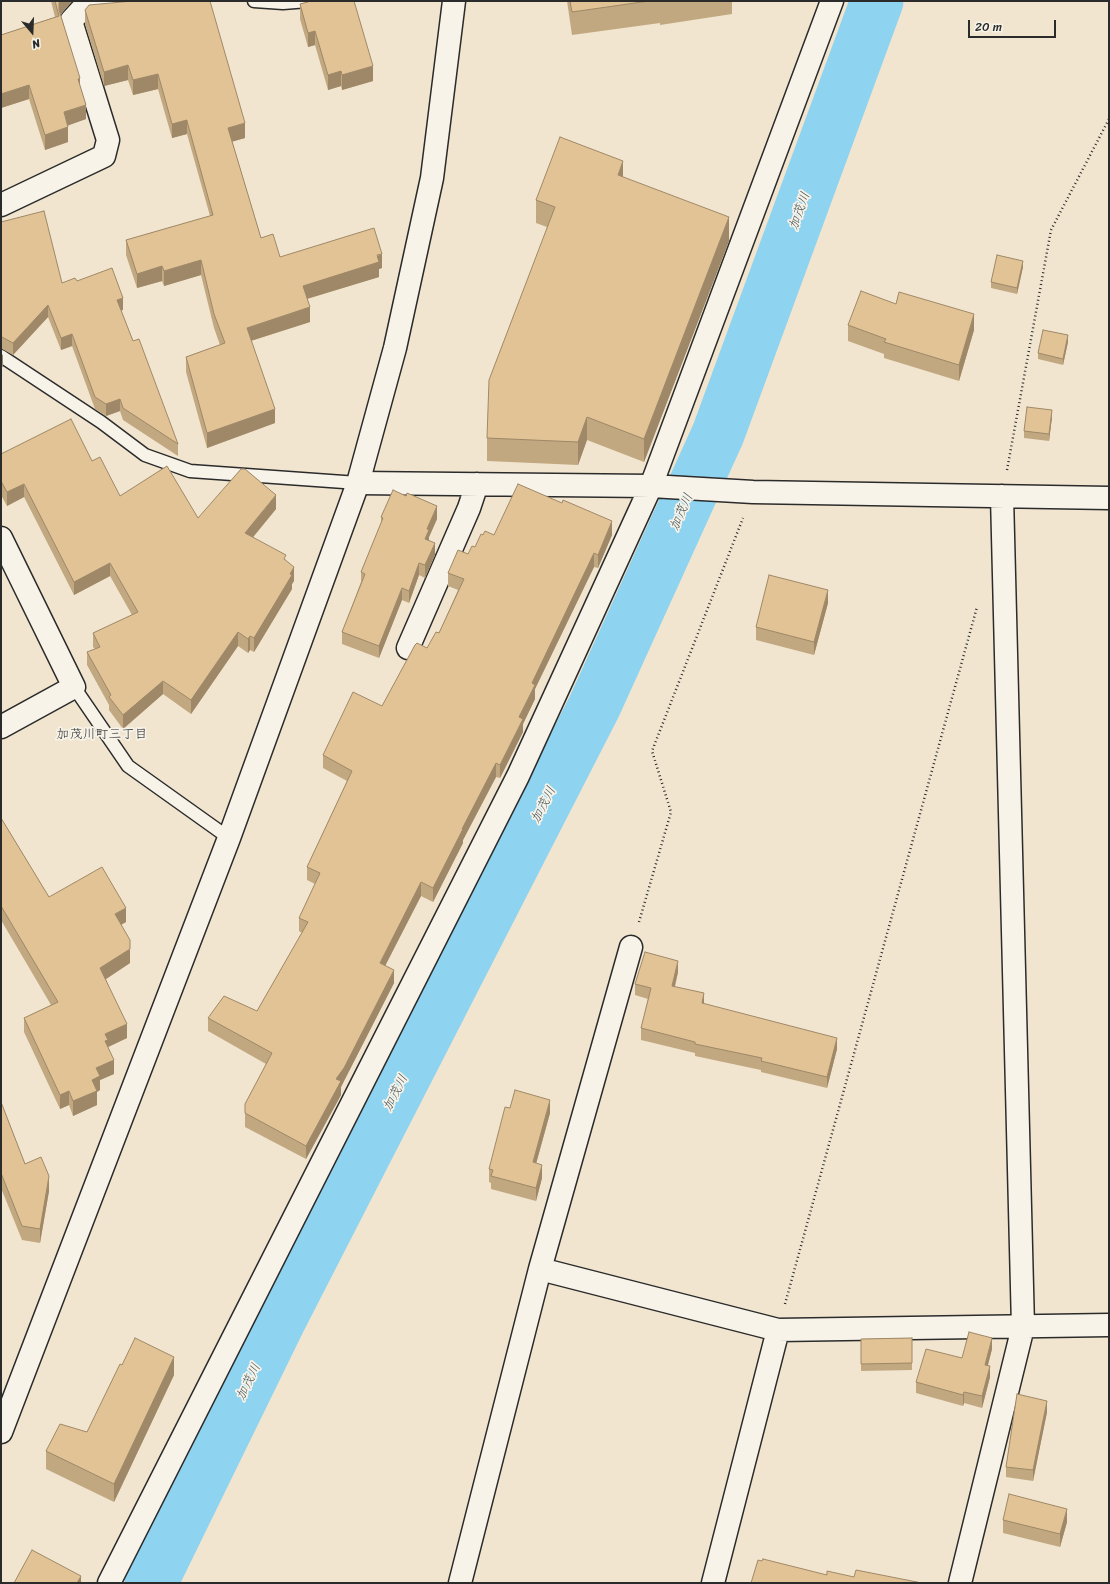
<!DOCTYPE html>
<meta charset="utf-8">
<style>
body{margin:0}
#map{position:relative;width:1110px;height:1584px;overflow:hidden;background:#f1e5cf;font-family:Sriracha,sans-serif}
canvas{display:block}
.frame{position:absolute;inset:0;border:2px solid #2b2b2b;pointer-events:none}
.north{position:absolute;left:12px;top:12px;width:40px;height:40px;-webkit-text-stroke:3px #f7f3e8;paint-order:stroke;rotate:161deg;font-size:11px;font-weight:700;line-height:16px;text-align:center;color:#2b2b2b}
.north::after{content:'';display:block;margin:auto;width:14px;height:18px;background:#2b2b2b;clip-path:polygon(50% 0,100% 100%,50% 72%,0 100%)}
.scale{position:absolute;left:968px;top:20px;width:88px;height:18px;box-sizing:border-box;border:2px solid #2b2b2b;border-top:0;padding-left:5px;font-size:12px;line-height:14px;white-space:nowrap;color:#2b2b2b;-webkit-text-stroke:3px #f7f3e8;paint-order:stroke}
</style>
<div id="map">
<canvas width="1110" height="1584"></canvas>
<div class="frame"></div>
<div class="north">N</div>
<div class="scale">20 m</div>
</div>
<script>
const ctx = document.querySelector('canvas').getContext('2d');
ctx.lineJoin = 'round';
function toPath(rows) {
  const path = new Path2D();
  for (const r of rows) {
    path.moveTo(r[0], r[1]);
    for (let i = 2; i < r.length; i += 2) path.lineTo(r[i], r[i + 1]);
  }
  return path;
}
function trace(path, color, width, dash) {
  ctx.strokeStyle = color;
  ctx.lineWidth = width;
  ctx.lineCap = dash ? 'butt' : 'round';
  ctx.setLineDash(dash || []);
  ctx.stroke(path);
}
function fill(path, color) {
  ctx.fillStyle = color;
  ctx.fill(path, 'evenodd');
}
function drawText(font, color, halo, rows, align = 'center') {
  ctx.font = font + ' Sriracha,"Klee One",sans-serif';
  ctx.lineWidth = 3.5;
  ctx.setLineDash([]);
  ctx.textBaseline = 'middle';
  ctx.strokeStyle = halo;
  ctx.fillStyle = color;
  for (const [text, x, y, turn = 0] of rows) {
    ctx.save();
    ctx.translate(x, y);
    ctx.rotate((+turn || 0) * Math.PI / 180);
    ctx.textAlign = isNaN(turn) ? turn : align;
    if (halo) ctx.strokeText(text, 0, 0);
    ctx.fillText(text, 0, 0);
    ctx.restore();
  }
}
trace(toPath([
 [151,1583,279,1321,594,707,718,434,877,1]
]), '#8ed3f0', 53);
const lane = toPath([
 [254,1,283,3,308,1],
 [1,356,101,422,145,455,190,471,358,483],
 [74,687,128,766,229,838]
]);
const street = toPath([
 [1,205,104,156,108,140,71,21,83,8,152,1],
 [358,483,651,486,753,492,1109,498],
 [1,538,74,687,1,727],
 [408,648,469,508,477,484],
 [540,1269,778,1330,1109,1325],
 [109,1583,518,776,651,486,832,1],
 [460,1583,540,1269,631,947],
 [713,1583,778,1330],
 [960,1583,1023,1327,1002,496]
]);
const secondary = toPath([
 [1,1432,229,838,358,483,395,348,432,178,454,1]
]);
trace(lane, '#2b2b2b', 15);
trace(street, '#2b2b2b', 25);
trace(secondary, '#2b2b2b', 25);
trace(toPath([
 [1007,470,1051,230,1109,119],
 [639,922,671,812,652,751,743,518],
 [785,1304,977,607]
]), '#2b2b2b', 2.5, [1, 3]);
trace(lane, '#f7f3e8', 12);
trace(street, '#f7f3e8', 22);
trace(secondary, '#f7f3e8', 22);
fill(toPath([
 [51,1,72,1,62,13,61,15,80,86,86,119,68,125,68,142,45,150,29,99,1,108,1,35,55,17],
 [307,1,354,1,373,81,342,90,341,86,328,90,315,45,308,47,300,19,300,4,307,2],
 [567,1,732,1,732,14,660,25,660,23,572,35],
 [85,10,245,138,232,141,261,238,280,257,382,268,379,269,379,277,307,299,310,322,251,341,275,423,207,448,186,372,186,357,220,345,214,328,201,275,164,286,162,281,137,288,126,255,126,240,210,216,187,134,172,138,158,89,133,95,128,80,104,86,85,24],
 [623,177,729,241,644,462,587,440,578,465,487,461,487,438,547,227,536,223,536,200],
 [1,222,62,283,77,281,123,310,121,310,133,341,178,444,178,456,123,420,120,411,106,416,95,409,72,346,61,350,48,317,13,355,2,349],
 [1023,267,1017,294,991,288,991,282],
 [896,304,974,330,959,381,884,358,884,354,848,341,848,325],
 [1068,342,1063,365,1038,359,1038,353],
 [1052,417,1049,441,1024,438,1024,431],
 [1,454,92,461,120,496,198,518,276,509,253,537,286,560,294,581,292,584,292,589,254,652,250,650,248,653,238,646,191,714,163,694,123,729,109,710,109,705,87,665,87,652,95,649,93,647,93,633,132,615,110,576,74,595,24,497,7,506,1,495],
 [381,517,437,519,429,537,429,541,435,555,425,578,419,575,409,603,402,600,379,658,342,644,342,632,361,582,361,572,381,523],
 [483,535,612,535,598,568,594,567,535,689,535,699,523,724,523,732,500,778,496,777,463,840,463,843,433,902,421,896,385,965,394,983,344,1081,341,1087,341,1095,306,1159,245,1127,245,1104,266,1064,208,1031,208,1018,257,1011,302,933,299,931,299,918,315,884,307,880,307,867,347,781,323,768,323,755,382,706,439,633,458,590,448,586,448,573,468,554,475,547],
 [828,603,814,655,756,640,756,627],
 [1,818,49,897,126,922,121,925,130,963,106,979,127,1038,108,1047,114,1074,100,1080,100,1090,97,1092,97,1105,73,1116,69,1105,60,1109,24,1032,24,1018,51,1005,1,920],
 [678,972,675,987,704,1004,837,1049,827,1088,761,1072,761,1070,695,1056,695,1053,641,1040,641,1028,648,999,635,995,635,984],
 [1,1102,25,1164,49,1191,40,1243,22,1240,1,1188],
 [510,1108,550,1113,536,1163,542,1178,536,1201,491,1189,491,1183,489,1182,489,1169],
 [912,1338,912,1370,861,1371,861,1339],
 [992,1349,988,1365,990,1377,982,1408,964,1403,963,1406,916,1393,916,1382,962,1358],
 [122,1365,174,1375,114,1502,46,1469,46,1451,87,1432],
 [1047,1412,1033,1481,1006,1477,1006,1467],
 [1003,1520,1067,1522,1060,1547,1003,1533]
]), '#c2a880');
fill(toPath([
 [60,1,72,1,62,13,59,18,59,3],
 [315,31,315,45,308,47,308,33],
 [128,65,128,80,104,86,104,72],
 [373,66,373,81,342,90,342,75],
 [341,71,341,86,328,90,328,75],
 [158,74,158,89,133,95,133,80],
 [80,78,80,93,78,79],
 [29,85,29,99,1,108,1,94],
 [86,105,86,119,64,127,64,112],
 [187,120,187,134,172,138,172,124],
 [245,123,245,138,228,143,228,128],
 [68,127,68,142,45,150,45,135],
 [623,161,623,184,618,175],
 [729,217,729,241,644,462,644,439],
 [382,254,382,268,379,269,379,277,303,300,303,286],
 [201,260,201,275,164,286,164,271],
 [1023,261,1023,267,1017,294,1017,288],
 [162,266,162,281,137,288,137,274],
 [123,298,123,310,117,312,117,300],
 [48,305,48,317,13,355,13,343],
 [310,307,310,322,247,342,247,328],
 [974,314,974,330,959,381,959,365],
 [72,334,72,346,61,350,61,338],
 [1068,335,1068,342,1063,365,1063,359],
 [1,337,2,337,2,349,1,349],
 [3,354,3,366,1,369,1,357],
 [120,399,120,411,106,416,106,404],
 [275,409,275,423,207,448,207,433],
 [1052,410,1052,417,1049,441,1049,434],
 [587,417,587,440,578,465,578,442],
 [24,484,24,497,7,506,7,492],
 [276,495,276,509,245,547,245,533],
 [437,506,437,519,429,537,429,542,425,539,427,529],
 [612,521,612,535,598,568,598,555],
 [435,543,435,555,425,578,425,565],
 [594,553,594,567,535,689,535,699,523,724,523,732,500,778,500,765,519,717,532,683],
 [110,563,110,576,74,595,74,582],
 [419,563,419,575,409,603,409,591],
 [294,567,294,581,292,584,292,589,254,652,254,638],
 [402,588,402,600,379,658,379,646],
 [828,590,828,603,814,655,814,642],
 [238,632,238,646,191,714,191,700],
 [250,636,250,650,248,653,248,639],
 [163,681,163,694,123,729,123,715],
 [496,763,496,777,463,840,463,843,433,902,433,888,462,829],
 [421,882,421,896,380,976,380,963],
 [126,908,126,922,115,928,115,914],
 [130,949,130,963,100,983,100,968],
 [678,961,678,972,672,997,672,986],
 [394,970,394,983,344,1081,341,1087,341,1095,306,1159,306,1146,336,1079],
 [704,993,704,1005,702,1003],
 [127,1024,127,1038,108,1047,105,1055,105,1034],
 [837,1038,837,1049,827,1088,827,1077],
 [114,1060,114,1074,100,1080,100,1090,97,1092,97,1105,73,1116,73,1101,92,1080,96,1068],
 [69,1091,69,1105,60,1109,60,1095],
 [550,1100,550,1113,533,1175,533,1162],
 [542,1165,542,1178,536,1201,536,1188],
 [49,1176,49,1191,40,1243,40,1229],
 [992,1338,992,1349,985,1376,985,1365],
 [174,1357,174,1375,114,1502,114,1484],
 [990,1366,990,1377,982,1408,982,1396],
 [964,1392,964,1403,963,1406,963,1395],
 [1047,1401,1047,1412,1033,1481,1033,1470],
 [1067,1509,1067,1522,1060,1547,1060,1534],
 [81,1576,81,1583,77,1583]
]), '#9e8868');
const building = toPath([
 [55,1,60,1,59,3,59,10,80,78,78,79,86,105,64,112,68,127,45,135,29,85,1,94,1,35,59,16,55,1],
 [133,1,210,1,245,123,228,128,261,238,273,234,280,257,374,228,382,254,377,255,379,262,303,286,310,307,247,328,275,409,207,433,186,357,225,343,214,314,201,260,164,271,162,266,137,274,126,240,213,215,187,121,187,120,172,124,158,74,133,80,128,65,104,72,85,10,89,5,133,1],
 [308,1,354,1,373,66,342,75,341,71,328,75,315,31,308,33,300,4,308,2,308,1],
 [570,1,649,1,572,12,570,1],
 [560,137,623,161,618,175,729,217,644,439,587,417,578,442,487,438,489,380,555,207,536,200,560,137],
 [44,211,62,283,75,278,77,281,112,268,123,298,117,300,133,341,139,339,178,444,123,408,120,399,106,404,95,397,72,334,61,338,48,305,13,343,2,337,1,337,1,222,44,211],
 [997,255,1023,261,1017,288,991,282,997,255],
 [861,291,896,304,899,292,974,314,959,365,884,342,886,339,848,325,861,291],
 [1043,330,1068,335,1063,359,1038,353,1043,330],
 [1027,407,1052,410,1049,434,1024,431,1027,407],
 [71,419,92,461,100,457,120,496,167,466,198,518,241,469,245,469,276,495,245,533,286,555,284,559,294,567,290,574,292,575,254,638,250,636,248,639,238,632,191,700,163,681,123,715,109,697,111,695,87,652,100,647,93,633,138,612,110,563,74,582,24,484,7,492,1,481,1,454,71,419],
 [518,484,562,503,563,500,612,521,598,555,594,553,532,683,535,685,519,717,523,719,500,765,496,763,462,829,463,829,433,888,421,882,380,963,394,970,344,1068,336,1079,341,1081,306,1146,245,1113,245,1104,272,1053,208,1018,224,996,257,1011,308,922,299,918,320,873,307,867,352,771,323,755,353,692,382,706,415,645,417,643,427,648,436,632,439,633,464,579,448,573,458,550,468,554,472,546,475,547,481,534,483,535,485,531,494,535,518,484],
 [393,490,406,496,407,493,437,506,427,529,429,530,425,539,435,543,425,565,419,563,409,591,402,588,379,646,342,632,365,574,361,572,383,518,381,517,393,490],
 [769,575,828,590,814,642,756,627,769,575],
 [1,818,49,897,102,867,126,908,115,914,130,940,130,949,100,968,127,1024,105,1034,108,1040,105,1041,114,1060,96,1068,100,1076,92,1080,97,1091,73,1101,69,1091,60,1095,24,1018,58,1002,1,906,1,818],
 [645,952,678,961,672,986,704,993,702,1003,837,1038,827,1077,761,1061,762,1058,695,1044,695,1042,641,1028,651,988,635,984,645,952],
 [515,1090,550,1100,533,1162,542,1165,536,1188,491,1176,493,1170,489,1169,505,1107,510,1108,515,1090],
 [1,1102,25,1164,41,1157,49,1176,40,1229,22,1226,1,1173,1,1102],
 [969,1332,992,1338,985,1365,990,1366,982,1396,964,1392,963,1395,916,1382,926,1349,962,1358,969,1332],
 [135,1338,174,1357,114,1484,46,1451,60,1424,87,1432,120,1364,122,1365,135,1338],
 [912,1338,912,1363,861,1364,861,1339,912,1338],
 [1017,1394,1047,1401,1033,1470,1006,1467,1017,1394],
 [1009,1494,1067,1509,1060,1534,1003,1520,1009,1494],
 [32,1550,81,1576,77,1583,14,1583,32,1550],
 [763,1559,827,1575,827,1571,854,1577,856,1570,922,1583,751,1583,758,1560,762,1561,763,1559]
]);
fill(building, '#e2c395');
trace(building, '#9e8868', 1);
drawText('italic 13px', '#44555c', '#f7f3e8', [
 ["加茂川",800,211,-70],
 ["加茂川",682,512,-66],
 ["加茂川",544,805,-63],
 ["加茂川",396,1093,-63],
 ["加茂川",249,1382,-64]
]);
drawText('13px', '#2b2b2b', '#f7f3e8', [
 ["加茂川町三丁目",102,735]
]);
</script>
